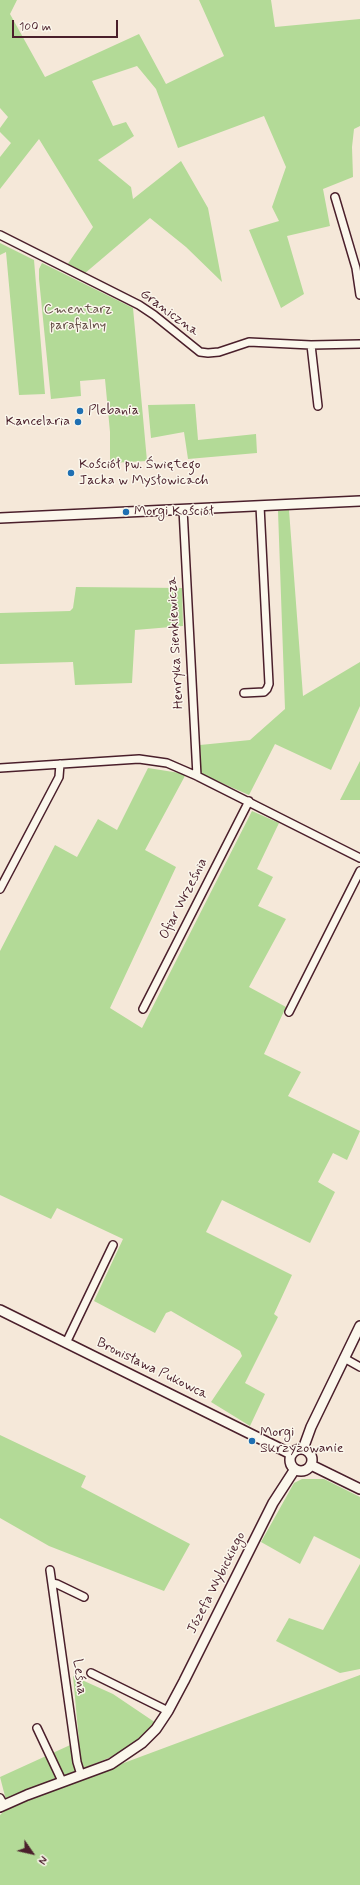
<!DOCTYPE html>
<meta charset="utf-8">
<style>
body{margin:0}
#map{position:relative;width:360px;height:1885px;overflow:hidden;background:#f5e8d9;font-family:Mynerve,sans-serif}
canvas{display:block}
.north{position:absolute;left:12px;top:1833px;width:40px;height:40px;-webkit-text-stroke:3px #fbf7ec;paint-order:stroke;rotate:124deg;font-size:11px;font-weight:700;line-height:16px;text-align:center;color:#4a1f2b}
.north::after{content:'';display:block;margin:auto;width:14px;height:18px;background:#4a1f2b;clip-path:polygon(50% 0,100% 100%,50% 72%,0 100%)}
.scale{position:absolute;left:12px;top:20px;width:106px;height:18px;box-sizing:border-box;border:2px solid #4a1f2b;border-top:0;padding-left:5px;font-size:12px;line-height:14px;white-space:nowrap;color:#4a1f2b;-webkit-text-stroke:3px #fbf7ec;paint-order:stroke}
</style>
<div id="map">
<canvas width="360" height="1885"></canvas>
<div class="north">N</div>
<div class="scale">100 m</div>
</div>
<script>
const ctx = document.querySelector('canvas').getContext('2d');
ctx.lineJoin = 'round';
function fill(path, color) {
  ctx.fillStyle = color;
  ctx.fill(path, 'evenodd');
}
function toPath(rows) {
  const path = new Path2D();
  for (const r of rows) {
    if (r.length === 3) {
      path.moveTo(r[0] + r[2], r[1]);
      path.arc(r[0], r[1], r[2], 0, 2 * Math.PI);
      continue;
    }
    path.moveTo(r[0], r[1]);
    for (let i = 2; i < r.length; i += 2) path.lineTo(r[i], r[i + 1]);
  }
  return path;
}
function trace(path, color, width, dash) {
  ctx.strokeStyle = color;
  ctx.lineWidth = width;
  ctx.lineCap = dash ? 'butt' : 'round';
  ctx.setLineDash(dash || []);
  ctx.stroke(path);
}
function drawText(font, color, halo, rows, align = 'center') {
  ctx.font = font + ' Mynerve,sans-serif';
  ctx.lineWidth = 3;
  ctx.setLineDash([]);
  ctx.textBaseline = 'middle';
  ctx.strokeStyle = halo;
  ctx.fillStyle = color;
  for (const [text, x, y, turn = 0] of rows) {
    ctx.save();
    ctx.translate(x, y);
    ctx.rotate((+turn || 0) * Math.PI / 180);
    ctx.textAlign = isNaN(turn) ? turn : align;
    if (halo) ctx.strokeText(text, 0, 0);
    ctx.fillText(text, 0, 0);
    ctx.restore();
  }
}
fill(toPath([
 [0,0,17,0,10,14,45,77,139,34,166,84,224,56,199,0,271,0,275,27,360,19,360,126,354,129,352,147,353,177,323,189,330,226,287,236,304,294,281,308,249,230,279,221,272,207,286,167,264,116,178,148,156,89,137,66,92,81,113,126,126,122,134,136,98,160,131,187,133,199,181,161,208,208,222,282,186,247,150,218,84,274,67,265,93,227,39,139,0,189,0,157,11,143,0,132,0,128,8,117,0,108],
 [0,243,34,260,45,394,19,395,6,252,0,255],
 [42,263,133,308,147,461,110,463,110,432,105,379,80,381,81,396,51,399,39,279,39,269],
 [195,404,198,440,256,434,257,453,188,459,184,432,151,438,148,405],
 [289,510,303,696,360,662,360,706,331,770,275,744,249,795,201,774,200,745,250,740,285,709,278,511],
 [76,587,182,588,183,626,135,630,132,683,75,685,73,662,0,664,0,613,70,611,73,608],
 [360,761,360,800,340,800],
 [148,768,186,774,145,850,176,867,110,1008,142,1028,252,811,279,823,257,869,273,877,258,906,286,919,249,987,286,1007,264,1054,301,1072,288,1096,360,1131,347,1160,333,1153,318,1182,335,1192,310,1243,222,1200,206,1232,292,1275,274,1314,278,1317,245,1383,265,1394,250,1426,211,1402,242,1356,240,1351,171,1311,166,1313,155,1333,94,1301,123,1239,57,1208,51,1219,0,1195,0,951,55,845,77,857,98,819,117,830],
 [0,1435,86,1476,81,1487,190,1544,164,1591,49,1546,0,1518],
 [302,1479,324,1479,360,1497,360,1559,314,1536,300,1564,261,1542,294,1483],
 [360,1564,360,1669,340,1673,276,1641,289,1618,323,1630],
 [360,1675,360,1885,0,1885,0,1815,11,1805],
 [73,1676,113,1694,156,1723,139,1741,116,1755,6,1800,0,1777,79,1741]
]), '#b3da97');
const minor = toPath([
 [335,197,356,268,360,295],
 [0,235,139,305,154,315,200,352,208,353,219,352,249,342,311,345,360,344],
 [311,345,318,406],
 [183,509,197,776],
 [244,693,264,692,267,689,269,684,260,506],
 [0,768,139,759,167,763,197,776,360,858],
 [0,889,59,777,60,764],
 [143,1009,249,801],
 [289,1012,360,871],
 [66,1343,113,1245],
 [344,1358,360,1367],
 [50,1570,77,1762,81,1775],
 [52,1583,57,1584,84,1597],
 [91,1673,168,1711],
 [37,1728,62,1781],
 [0,1798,4,1805]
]);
const tertiary = toPath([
 [0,518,360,501],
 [0,1310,291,1454],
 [303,1449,311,1427,360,1326],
 [301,1460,11],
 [311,1465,360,1489],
 [0,1807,27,1795,111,1764,142,1743,156,1729,168,1711,184,1681,273,1503,295,1469]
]);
trace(minor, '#4a1f2b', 10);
trace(tertiary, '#4a1f2b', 12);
trace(minor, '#fbf7ec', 7);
trace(tertiary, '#fbf7ec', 9);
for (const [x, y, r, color] of [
 [80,411,4,"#1f6fb2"],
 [78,422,4,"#1f6fb2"],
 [71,473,4,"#1f6fb2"],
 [126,512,4,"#1f6fb2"],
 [252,1441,4,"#1f6fb2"]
]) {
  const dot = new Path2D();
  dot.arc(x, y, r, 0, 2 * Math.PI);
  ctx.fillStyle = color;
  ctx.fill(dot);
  trace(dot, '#fbf7ec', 1.5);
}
drawText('14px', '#644e46', '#fbf7ec', [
 ["Cmentarz",78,310],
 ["parafialny",78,326]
]);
drawText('14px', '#4a1f2b', '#fbf7ec', [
 ["Graniczna",169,313,36],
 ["Henryka Sienkiewicza",176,643,-93],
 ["Ofiar Września",184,899,-63],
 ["Bronisława Pukowca",152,1369,26],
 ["Józefa Wybickiego",217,1583,-63],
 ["Leśna",79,1677,82]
]);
drawText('14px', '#4a1f2b', '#fbf7ec', [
 ["Plebania",88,411],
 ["Kancelaria",70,422,"right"],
 ["Kościół pw. Świętego",79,465],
 ["Jacka w Mysłowicach",79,481],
 ["Morgi Kościół",134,512],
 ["Morgi",260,1433],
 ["Skrzyżowanie",260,1449]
], 'left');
</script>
